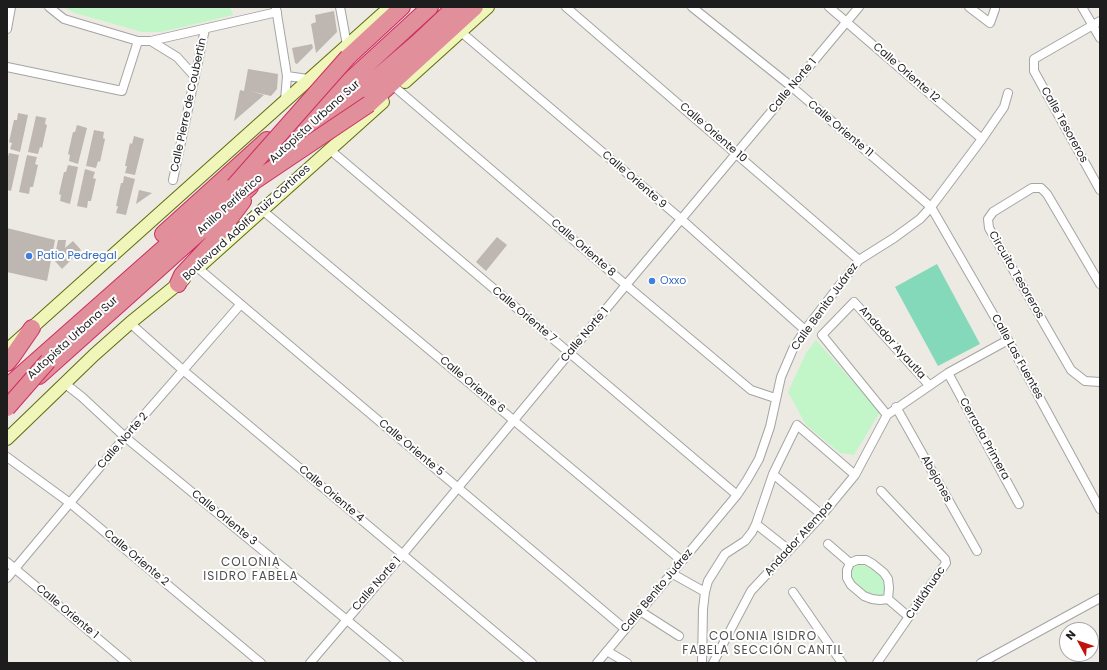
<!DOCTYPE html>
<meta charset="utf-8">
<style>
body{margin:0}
#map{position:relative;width:1107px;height:670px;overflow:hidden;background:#edeae3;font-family:Poppins,sans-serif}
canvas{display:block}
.frame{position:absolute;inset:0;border:8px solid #1d1d1d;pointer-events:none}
.north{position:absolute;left:1059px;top:622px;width:40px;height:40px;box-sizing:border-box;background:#fff;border:1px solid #a5a5a5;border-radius:50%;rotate:310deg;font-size:11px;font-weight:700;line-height:16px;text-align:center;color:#1d1d1d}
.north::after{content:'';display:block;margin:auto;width:14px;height:18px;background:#be120b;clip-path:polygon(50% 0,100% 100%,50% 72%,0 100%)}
</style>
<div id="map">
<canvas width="1107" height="670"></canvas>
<div class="frame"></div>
<div class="north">N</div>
</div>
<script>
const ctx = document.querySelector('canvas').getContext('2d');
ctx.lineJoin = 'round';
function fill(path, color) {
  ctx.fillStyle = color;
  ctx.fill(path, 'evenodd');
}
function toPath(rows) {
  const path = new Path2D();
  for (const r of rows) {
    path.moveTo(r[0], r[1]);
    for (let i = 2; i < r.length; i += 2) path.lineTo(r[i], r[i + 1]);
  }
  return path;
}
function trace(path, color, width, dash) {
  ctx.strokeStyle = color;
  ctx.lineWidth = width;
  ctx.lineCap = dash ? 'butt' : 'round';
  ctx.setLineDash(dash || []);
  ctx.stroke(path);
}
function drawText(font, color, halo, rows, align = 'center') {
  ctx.font = font + ' Poppins,sans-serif';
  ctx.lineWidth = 4;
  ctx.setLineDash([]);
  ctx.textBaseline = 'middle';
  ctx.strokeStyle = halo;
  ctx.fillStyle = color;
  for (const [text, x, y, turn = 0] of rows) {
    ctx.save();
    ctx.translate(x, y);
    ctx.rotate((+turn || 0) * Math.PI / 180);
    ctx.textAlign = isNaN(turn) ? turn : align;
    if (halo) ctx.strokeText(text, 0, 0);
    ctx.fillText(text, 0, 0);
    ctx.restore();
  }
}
fill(toPath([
 [63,7,230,7,233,15,161,32,142,32,75,13],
 [816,340,880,412,854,455,840,453,806,425,788,392,806,353],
 [855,564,861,564,869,567,876,571,883,579,885,588,883,595,875,597,867,595,851,580,849,572,851,567]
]), '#c2f6c8');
fill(toPath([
 [937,264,980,344,938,366,895,287]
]), '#85d9bb');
fill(toPath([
 [334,11,337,32,316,53,311,24,316,22,315,15],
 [312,44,313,48,297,64,295,63,292,48],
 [248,69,278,74,277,89,271,96,250,91,264,95,234,121,240,90,244,91],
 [18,113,28,115,20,152,10,149,12,143,9,142,14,120,17,120],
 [36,116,46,118,45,124,47,125,42,148,40,147,38,154,28,152],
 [77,125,87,128,78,164,69,161,70,155,68,154,73,132,75,132],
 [94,130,104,132,103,138,105,139,100,162,98,161,96,168,86,166],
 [134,136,144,139,135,175,125,173,127,166,125,166,130,143,132,144],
 [9,153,19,155,11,191,7,190,7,160],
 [27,155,37,157,35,164,38,165,33,187,30,187,29,194,19,192],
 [68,165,78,167,70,204,60,201,61,195,59,194,64,172,66,172],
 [85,169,95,172,93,178,96,179,91,201,88,201,87,208,77,206],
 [124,176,135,179,126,215,116,213,118,206,116,206,121,183,123,183],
 [139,190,152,193,136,204],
 [7,228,55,240,47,281,7,272],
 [497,237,507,245,486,271,476,262],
 [58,240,66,240,65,248,73,241,81,250,62,269,54,260]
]), '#beb6b0');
const street = toPath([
 [49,7,64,19,138,41,151,41,277,12],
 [340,7,347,45],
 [566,7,859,260],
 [692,7,792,87,931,207,1008,340,1100,509],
 [829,7,982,139],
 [969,7,990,23,995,9],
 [1082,7,1100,38],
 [276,8,287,76,285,100],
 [1100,21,1034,59,1034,71,1100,190],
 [7,29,11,7],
 [461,32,681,219,805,330],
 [151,41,177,57,195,77],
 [7,67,122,91,138,41],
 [287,76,308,79],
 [397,89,626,285,751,390,775,398],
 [329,149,737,495],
 [173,180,205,29],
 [262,210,682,561],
 [198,268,625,629],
 [1100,284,1047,194,1041,188,1032,188,993,212,988,219,989,228,1071,370,1085,381,1100,382],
 [130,323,184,371,532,663],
 [948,373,1019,504],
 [68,386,82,397,125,437,399,663],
 [896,407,977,551],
 [887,415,822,335,854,302,929,385],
 [7,457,70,503,261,663],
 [773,474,822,515],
 [756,524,789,550],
 [828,544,850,563],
 [857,560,866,560,873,564,884,573,888,579,889,588,888,599,880,600,872,599,864,596,851,585,847,578,847,570,850,563,857,560],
 [7,562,127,663],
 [671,573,705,592],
 [7,578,125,437,240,305],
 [793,592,842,663],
 [888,599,909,617],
 [640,611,679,636],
 [607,651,627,663],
 [310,663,403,554,626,285,859,7],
 [597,663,737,495,747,480,759,459,770,427,781,377,793,349,805,330,859,260,894,238,920,219,931,207,982,139,1004,107,1008,93],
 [702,663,703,609,705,592,708,581,725,554,745,541,752,532,756,524,773,474,797,425,855,475],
 [713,663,751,591,822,515,855,475,887,415,948,373,1008,340],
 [877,663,946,563,945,559,881,491],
 [981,663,1100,598]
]);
const secondary = toPath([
 [405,82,488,7],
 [200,266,383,102],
 [7,350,390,7],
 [7,439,94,355,130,323,184,279]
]);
const highway = toPath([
 [348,57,402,7],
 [369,104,475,7],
 [288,137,430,7],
 [297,146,418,42,455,7],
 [261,171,303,133],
 [163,234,267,140],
 [178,284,182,275,211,244,243,201],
 [7,363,12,357,32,328],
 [39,376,250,187],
 [7,387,243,178]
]);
trace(street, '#a4a4a4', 10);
trace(secondary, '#5f6d0b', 14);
trace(highway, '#ce2e5f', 18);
trace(street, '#fff', 8);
trace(secondary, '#f0f5b9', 12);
trace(highway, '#e18f9b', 16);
const highwayBridge = toPath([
 [234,186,348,57],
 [235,194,369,104],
 [7,408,48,361]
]);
trace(highwayBridge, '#ce2e5f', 18, []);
trace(highwayBridge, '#e18f9b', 16);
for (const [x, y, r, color] of [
 [29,256,4,"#3f7fe0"],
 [652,281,4,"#3f7fe0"]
]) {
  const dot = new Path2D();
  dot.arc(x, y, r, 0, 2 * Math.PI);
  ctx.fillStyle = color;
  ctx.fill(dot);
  trace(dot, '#fff', 1.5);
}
drawText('11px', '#1d1d1d', '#fff', [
 ["Calle Oriente 12",906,73,41],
 ["Calle Norte 1",793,86,-50],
 ["Calle Pierre de Coubertin",189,105,-78],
 ["Autopista Urbana Sur",315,122,-42],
 ["Calle Tesoreros",1064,125,61],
 ["Calle Oriente 11",840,129,40],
 ["Calle Oriente 10",713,133,41],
 ["Calle Oriente 9",634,180,41],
 ["Anillo Periférico",230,205,-42],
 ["Boulevard Adolfo Ruiz Cortines",247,223,-42],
 ["Calle Oriente 8",583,248,41],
 ["Circuito Tesoreros",1016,275,60],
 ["Calle Benito Juárez",825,307,-54],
 ["Calle Oriente 7",524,315,40],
 ["Calle Norte 1",585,335,-50],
 ["Autopista Urbana Sur",73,338,-42],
 ["Andador Ayautla",892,343,48],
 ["Calle Las Fuentes",1017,357,61],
 ["Calle Oriente 6",472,385,40],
 ["Cerrada Primera",984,439,61],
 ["Calle Norte 2",123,441,-49],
 ["Calle Oriente 5",411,448,40],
 ["Abejones",936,479,61],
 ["Calle Oriente 4",331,494,40],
 ["Calle Oriente 3",224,518,39],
 ["Andador Atempa",799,539,-48],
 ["Calle Oriente 2",136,558,40],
 ["Calle Norte 1",377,584,-49],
 ["Calle Benito Juárez",657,591,-50],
 ["Cuitláhuac",926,593,-56],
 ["Calle Oriente 1",67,612,40]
]);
drawText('11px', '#366cbe', '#fff', [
 ["Patio Pedregal",37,256],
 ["Oxxo",660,281]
], 'left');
ctx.letterSpacing = '1px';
drawText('12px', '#505050', '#fff', [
 ["COLONIA",251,563],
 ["ISIDRO FABELA",251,577],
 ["COLONIA ISIDRO",763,637],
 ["FABELA SECCIÓN CANTIL",763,651]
]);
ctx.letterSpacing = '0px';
</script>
